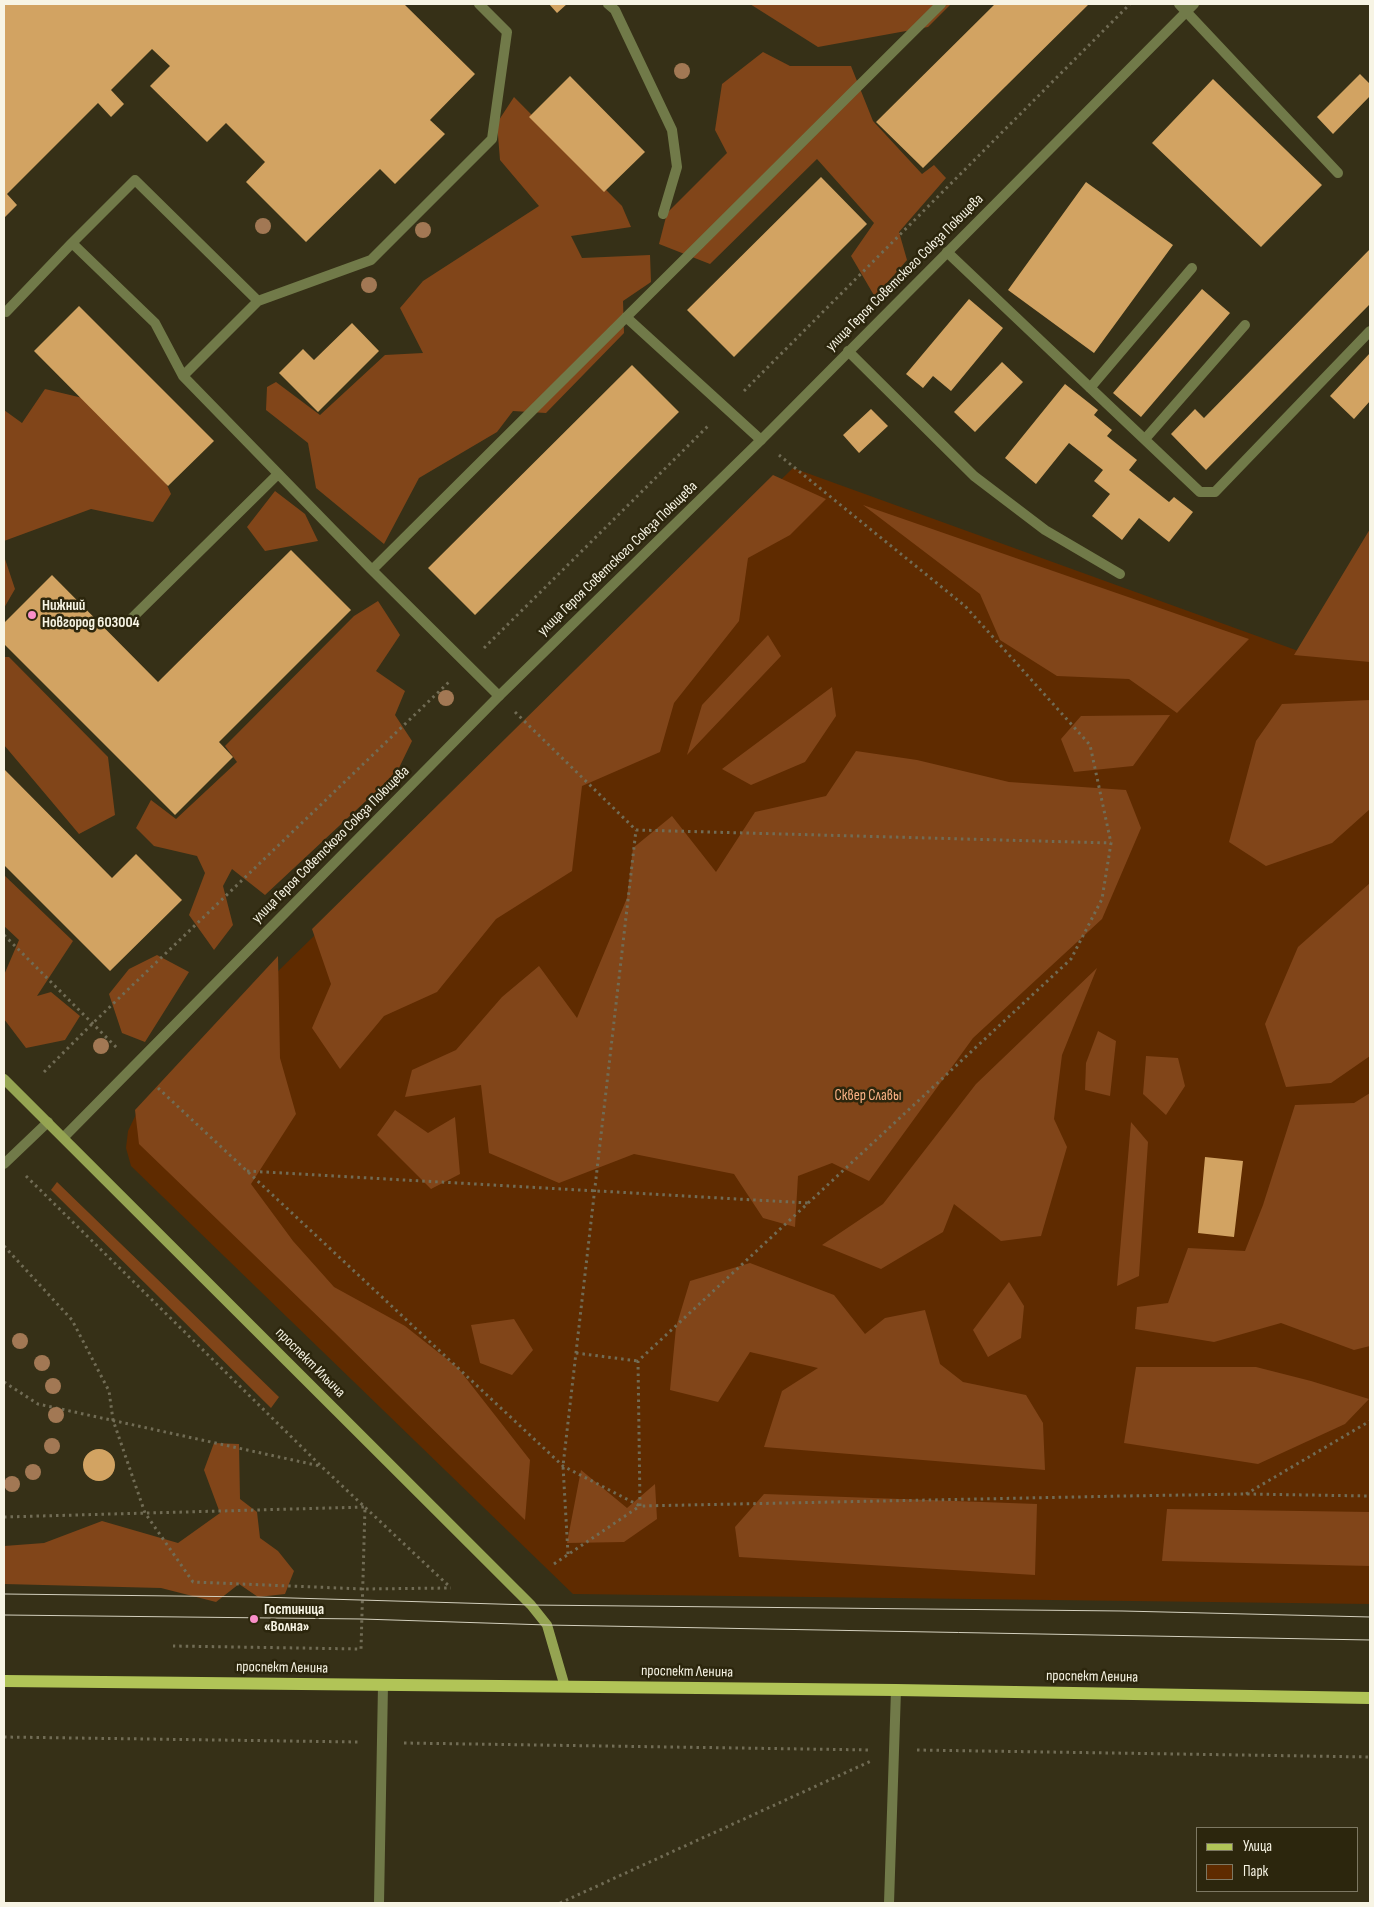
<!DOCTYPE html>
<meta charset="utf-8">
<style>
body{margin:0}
#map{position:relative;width:1374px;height:1907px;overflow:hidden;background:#363017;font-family:"Sofia Sans Condensed",sans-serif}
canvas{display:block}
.frame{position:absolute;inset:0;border:5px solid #f7f4e4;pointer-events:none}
.legend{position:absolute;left:1196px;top:1827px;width:162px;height:65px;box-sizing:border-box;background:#2c260d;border:1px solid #7d7863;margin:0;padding:6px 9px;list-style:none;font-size:15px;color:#f7f4e4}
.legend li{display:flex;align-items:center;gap:10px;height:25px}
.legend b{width:25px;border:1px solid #7d7863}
</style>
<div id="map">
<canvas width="1374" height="1907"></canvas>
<div class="frame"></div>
<ul class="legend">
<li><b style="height:6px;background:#b1c457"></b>Улица</li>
<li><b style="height:14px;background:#5f2b00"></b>Парк</li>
</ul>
</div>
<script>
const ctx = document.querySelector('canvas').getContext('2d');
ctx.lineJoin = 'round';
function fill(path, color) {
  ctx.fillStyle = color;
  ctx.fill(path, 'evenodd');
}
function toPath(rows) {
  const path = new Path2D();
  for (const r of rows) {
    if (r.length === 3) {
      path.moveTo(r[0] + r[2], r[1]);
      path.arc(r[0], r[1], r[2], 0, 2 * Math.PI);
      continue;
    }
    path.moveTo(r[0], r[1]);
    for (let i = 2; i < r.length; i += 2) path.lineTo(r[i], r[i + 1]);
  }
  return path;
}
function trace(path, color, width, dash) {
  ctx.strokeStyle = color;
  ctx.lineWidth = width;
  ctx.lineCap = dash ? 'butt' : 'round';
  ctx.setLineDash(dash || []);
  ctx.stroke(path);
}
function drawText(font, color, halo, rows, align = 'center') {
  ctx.font = font + ' "Sofia Sans Condensed",sans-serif';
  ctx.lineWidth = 5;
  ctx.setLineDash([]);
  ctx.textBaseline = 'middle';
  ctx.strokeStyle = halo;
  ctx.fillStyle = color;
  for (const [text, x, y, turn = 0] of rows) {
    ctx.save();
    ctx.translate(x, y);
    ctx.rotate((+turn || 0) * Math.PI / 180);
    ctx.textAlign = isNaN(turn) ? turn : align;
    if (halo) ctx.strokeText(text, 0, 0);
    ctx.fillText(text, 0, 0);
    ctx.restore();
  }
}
fill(toPath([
 [793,468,1304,653,1370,534,1370,1604,573,1594,131,1166,126,1148,128,1131,140,1106]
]), '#5f2b00');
fill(toPath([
 [750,4,951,4,928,27,818,47],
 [763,52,790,66,851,66,873,121,922,174,934,165,946,178,899,232,907,260,875,297,851,256,874,223,817,159,710,264,659,244,667,213,727,153,715,130,722,84],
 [514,97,622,206,631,227,571,236,582,258,650,255,651,282,623,301,624,333,546,413,513,411,497,432,419,478,384,544,316,488,308,443,266,410,267,387,276,382,320,415,385,355,423,353,400,308,423,281,539,206,500,160,497,123],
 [45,389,133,410,171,494,153,522,91,509,4,541,4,410,22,423],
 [773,475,826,499,790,535,748,558,739,621,674,703,660,752,582,786,572,871,496,919,437,992,384,1016,340,1069,312,1028,331,984,312,929],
 [275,491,305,514,318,541,265,551,247,527],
 [863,505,1249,639,1177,713,1129,679,1057,676,1000,640,980,594],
 [1370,529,1370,662,1294,655],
 [4,556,15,589,4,608],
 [378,601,400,635,376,671,405,691,395,715,412,741,397,772,265,895,232,869,223,886,233,925,214,950,189,915,205,873,197,856,154,846,136,828,151,800,176,819,237,762,225,746,354,616],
 [768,635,781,656,687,755,702,705],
 [4,657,9,657,108,757,115,815,79,834,4,745],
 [832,687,836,716,805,762,751,785,722,769],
 [1370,700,1370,809,1332,843,1266,866,1229,842,1256,741,1282,704],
 [1170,715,1133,766,1074,772,1061,739,1081,716],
 [856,751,917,760,1009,782,1126,790,1141,828,1102,919,973,1038,869,1181,832,1163,798,1176,795,1227,763,1218,734,1174,634,1154,559,1183,489,1153,481,1085,405,1097,412,1070,456,1050,502,997,539,966,577,1018,627,898,633,848,672,816,716,872,755,812,826,796],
 [4,875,73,941,37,996,51,992,80,1016,65,1040,26,1048,4,1019,4,975,19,940,4,926],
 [1370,883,1370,1056,1331,1083,1286,1087,1265,1024,1298,947],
 [157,955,189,972,145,1042,122,1033,109,994,129,969],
 [278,956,280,1058,296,1114,251,1184,293,1241,334,1287,405,1326,458,1368,530,1460,525,1520,333,1331,139,1144,135,1110],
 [1097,968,1062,1055,1054,1119,1067,1147,1041,1236,1001,1241,954,1204,943,1232,881,1269,822,1245,883,1204,976,1084],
 [1098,1031,1116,1041,1110,1096,1085,1090,1086,1063],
 [1146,1056,1178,1058,1185,1086,1166,1115,1143,1094],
 [1370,1093,1370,1346,1354,1350,1281,1323,1214,1342,1135,1329,1137,1307,1168,1303,1188,1248,1245,1251,1263,1205,1295,1105,1354,1103],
 [395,1110,428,1133,455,1117,460,1174,431,1189,377,1135],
 [1131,1122,1148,1142,1139,1276,1117,1286],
 [57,1182,279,1397,271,1408,51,1190],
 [750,1263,834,1295,865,1334,885,1318,925,1310,940,1364,963,1382,1026,1395,1043,1423,1045,1470,764,1447,782,1391,818,1368,750,1352,718,1402,670,1390,676,1327,690,1281],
 [1009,1282,1024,1306,1021,1338,988,1357,973,1330],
 [514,1319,533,1350,512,1375,480,1363,471,1325],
 [1136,1367,1256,1367,1311,1381,1369,1399,1345,1424,1258,1464,1124,1443],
 [214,1443,239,1444,240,1499,257,1512,260,1538,278,1551,294,1571,285,1594,258,1597,239,1584,216,1602,161,1588,4,1584,4,1546,44,1543,102,1521,178,1543,220,1513,204,1470],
 [581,1470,627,1508,655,1484,657,1519,624,1542,567,1543],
 [764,1494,1037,1504,1035,1575,739,1557,735,1527],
 [1167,1509,1370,1512,1370,1566,1162,1561]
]), '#814519');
fill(toPath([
 [4,4,404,4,475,74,430,120,445,134,395,184,380,169,306,242,246,182,265,162,226,123,207,142,150,86,170,66,152,49,111,90,124,104,111,117,98,103,7,194,17,205,4,218],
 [549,4,567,4,557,13],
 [995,4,1089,4,923,168,876,122],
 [1360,74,1370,84,1370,96,1333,134,1317,117],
 [570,76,645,152,604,192,529,117],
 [1213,79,1322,185,1261,247,1152,143],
 [821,177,867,224,734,357,687,310],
 [1086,182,1173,245,1094,353,1008,290],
 [1370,249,1370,304,1206,470,1171,434,1195,409,1204,418],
 [1202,289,1230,313,1141,417,1113,393],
 [969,299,1003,328,951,391,933,376,923,388,906,374],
 [79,306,214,441,168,486,34,351],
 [352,323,379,351,318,412,279,373,303,349,314,360],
 [1370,353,1370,401,1354,419,1330,396],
 [1002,362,1023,382,975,432,954,412],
 [632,365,679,412,475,615,428,568],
 [1065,384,1098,410,1094,415,1112,430,1107,436,1137,460,1129,470,1169,502,1174,497,1193,512,1169,542,1139,518,1122,540,1092,516,1110,494,1094,481,1103,470,1069,443,1036,484,1005,458],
 [871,409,888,426,859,453,843,435],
 [291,550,351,610,219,742,233,757,175,815,4,644,4,623,52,575,158,682],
 [4,769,112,878,136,854,182,900,110,971,4,865],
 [1205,1157,1243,1161,1234,1237,1198,1233],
 [99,1465,16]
]), '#d2a362');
trace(toPath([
 [744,391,1130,4],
 [484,648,709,425],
 [515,712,636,830,1111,843],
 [4,935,118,1049],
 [44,1072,92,1024,451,680],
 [158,1088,563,1466,640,1506,1123,1496,1246,1494,1370,1496],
 [247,1171,808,1203],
 [26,1176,321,1466,450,1587],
 [4,1246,72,1320,109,1391,113,1420,145,1513,193,1582,363,1589,451,1588],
 [576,1353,638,1361],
 [4,1382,38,1404,320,1466],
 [1246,1494,1370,1421],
 [640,1506,638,1361,1071,959,1102,899,1111,843,1090,745,965,606,779,455],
 [4,1517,365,1507,361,1649,173,1646],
 [568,1554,563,1466,636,830],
 [554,1564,640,1506],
 [4,1737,358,1742],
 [404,1743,871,1750],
 [917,1750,1370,1757],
 [560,1903,871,1761]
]), '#716c55', 3, [2.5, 4]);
trace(toPath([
 [608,4,615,10,672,130,677,167,663,214],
 [1179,4,1338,173],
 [72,243,155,323,183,376],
 [947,252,1200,492,1215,492,1370,331],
 [6,312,72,243,135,180,258,301],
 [626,317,761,440],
 [848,351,974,476,1045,530,1120,574],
 [1090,388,1192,268],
 [1145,439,1245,325],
 [372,570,183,376,258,301,371,260,492,139,507,32,479,4],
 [130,620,278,474],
 [499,696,372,570,941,4],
 [4,1164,48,1122],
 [379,1903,383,1685],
 [889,1903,896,1690]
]), '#717a49', 10);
trace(toPath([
 [64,1137,499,696,761,440,1194,4]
]), '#717a49', 10);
trace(toPath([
 [4,1079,531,1605,547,1625,565,1687]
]), '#95a452', 10);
trace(toPath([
 [4,1681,896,1690,1370,1698]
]), '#b1c457', 12);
trace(toPath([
 [4,1594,258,1597,531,1605,1123,1611,1370,1617],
 [4,1615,362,1619,547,1625,1370,1640]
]), '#d4d0be', 1);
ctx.fillStyle = '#a27854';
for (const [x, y] of [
 [682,71],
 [263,226],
 [423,230],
 [369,285],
 [446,698],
 [101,1046],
 [20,1341],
 [42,1363],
 [53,1386],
 [56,1415],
 [52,1446],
 [33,1472],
 [12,1484]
]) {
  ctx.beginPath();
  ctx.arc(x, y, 8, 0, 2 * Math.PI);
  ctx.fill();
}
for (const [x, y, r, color] of [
 [32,615,5,"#f98fc8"],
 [254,1619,5,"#f98fc8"]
]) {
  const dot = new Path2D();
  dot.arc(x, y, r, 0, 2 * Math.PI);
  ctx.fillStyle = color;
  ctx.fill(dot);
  trace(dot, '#2c260d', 2);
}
drawText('15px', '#f7f4e4', '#2c260d', [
 ["улица Героя Советского Союза Поющева",905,273,-45],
 ["улица Героя Советского Союза Поющева",618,559,-44],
 ["улица Героя Советского Союза Поющева",331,845,-45],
 ["проспект Ильича",310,1363,45],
 ["проспект Ленина",282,1668,1],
 ["проспект Ленина",687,1672,1],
 ["проспект Ленина",1092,1677,1]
]);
drawText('bold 15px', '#f7f4e4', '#2c260d', [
 ["Нижний",42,606],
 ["Новгород 603004",42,623],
 ["Гостиница",264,1610],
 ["«Волна»",264,1627]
], 'left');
drawText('15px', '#fbb285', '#2c260d', [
 ["Сквер Славы",868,1096]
]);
</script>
